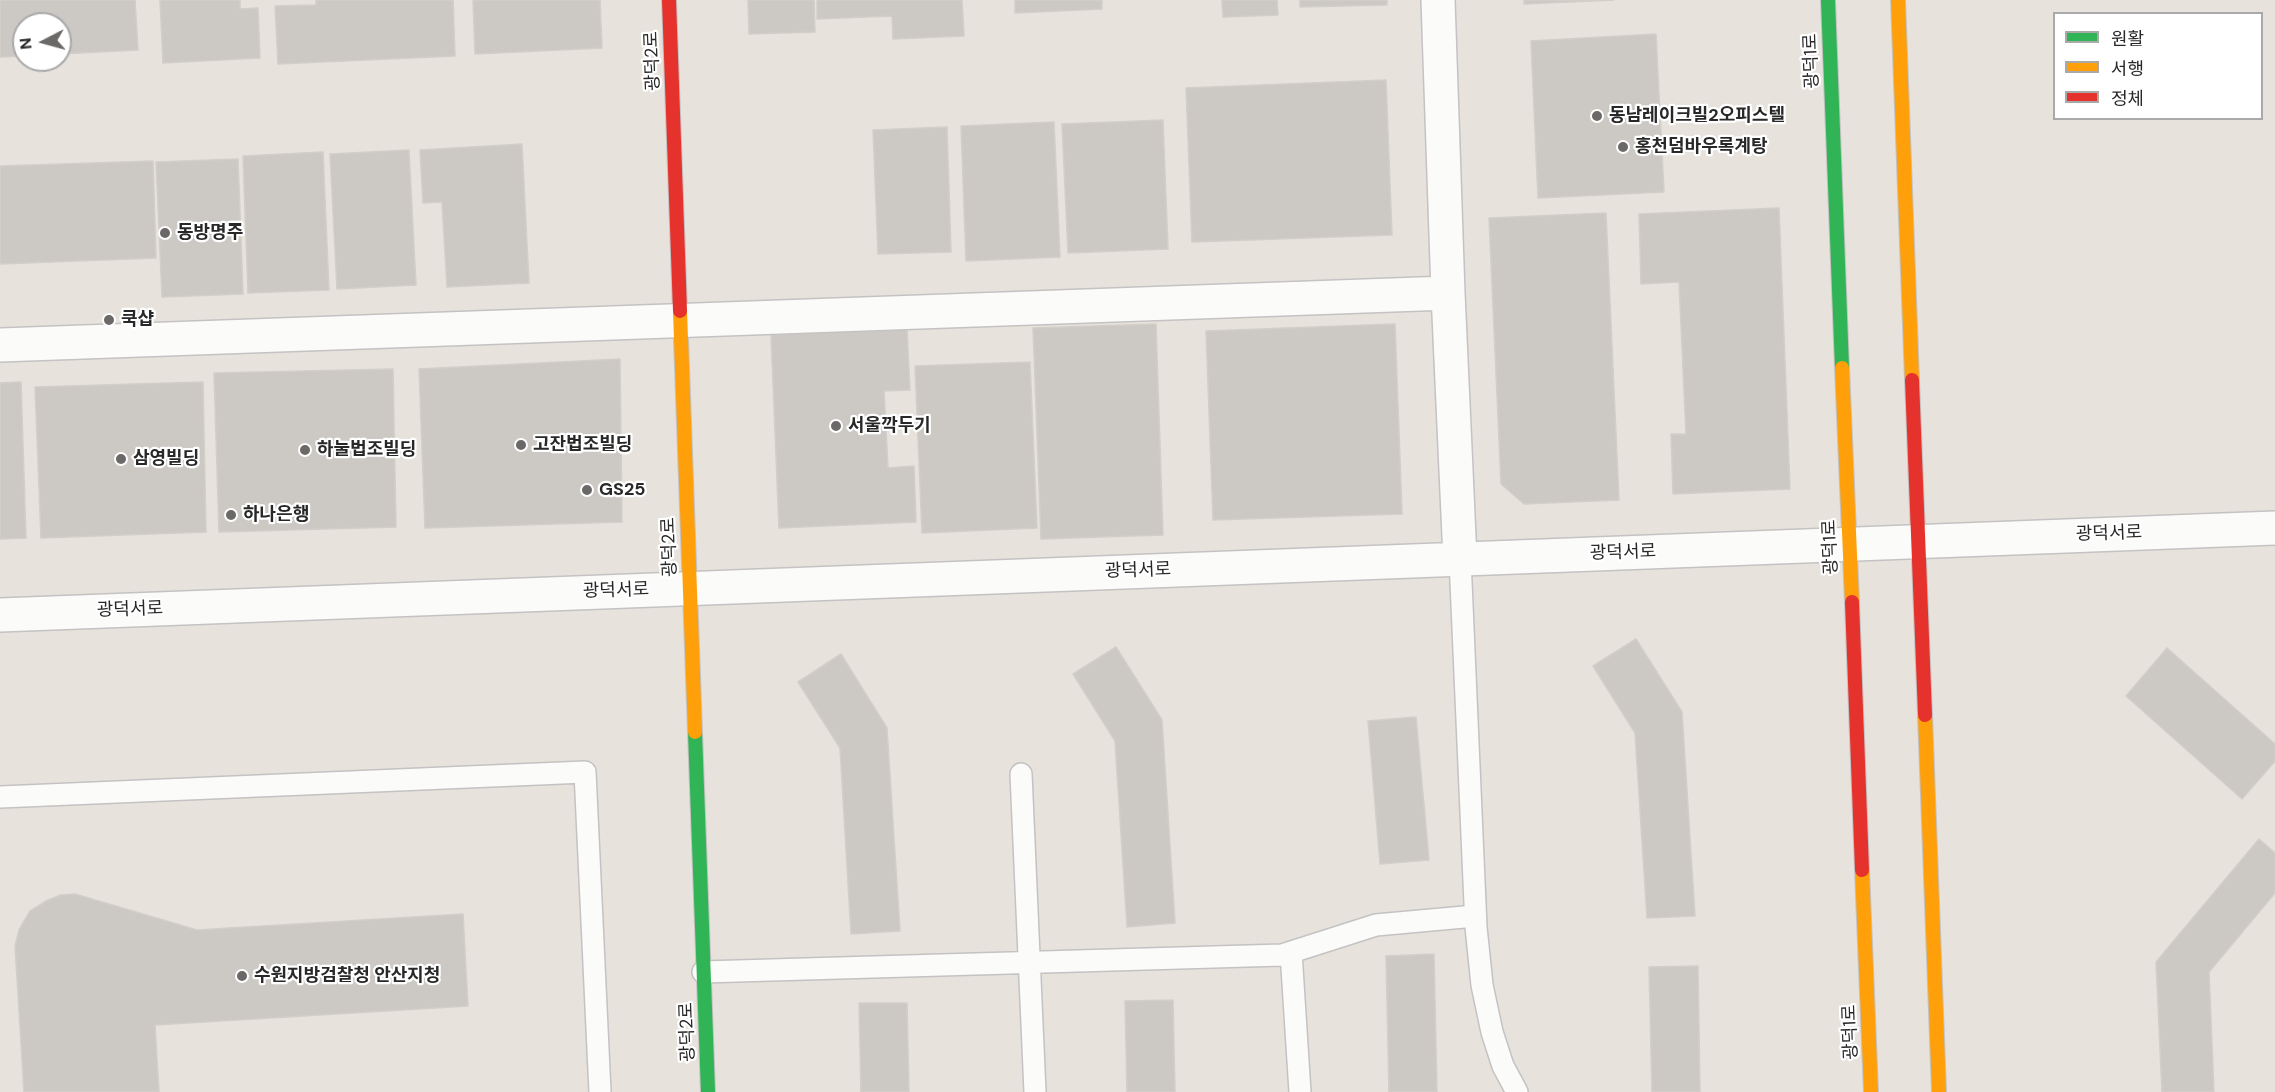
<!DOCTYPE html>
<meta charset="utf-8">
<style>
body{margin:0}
#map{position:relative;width:2275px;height:1092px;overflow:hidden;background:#e7e2dc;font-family:"DM Sans","Noto Sans KR",sans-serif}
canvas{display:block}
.legend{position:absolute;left:2053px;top:12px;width:210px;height:108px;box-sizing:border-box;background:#fff;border:2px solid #a9a9a9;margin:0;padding:8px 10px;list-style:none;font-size:18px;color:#282828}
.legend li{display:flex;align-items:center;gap:12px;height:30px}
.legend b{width:30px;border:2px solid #a9a9a9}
.north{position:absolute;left:12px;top:12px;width:60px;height:60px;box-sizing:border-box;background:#fff;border:2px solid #a9a9a9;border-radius:50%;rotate:264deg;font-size:16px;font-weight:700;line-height:24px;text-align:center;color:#282828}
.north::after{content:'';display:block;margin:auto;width:21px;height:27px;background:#6b6967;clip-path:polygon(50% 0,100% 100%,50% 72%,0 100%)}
</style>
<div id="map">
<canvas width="2275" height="1092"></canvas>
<ul class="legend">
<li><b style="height:8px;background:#30b455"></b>원활</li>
<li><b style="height:8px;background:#ff9f0a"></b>서행</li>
<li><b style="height:8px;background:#e5322d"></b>정체</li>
</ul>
<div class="north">N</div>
</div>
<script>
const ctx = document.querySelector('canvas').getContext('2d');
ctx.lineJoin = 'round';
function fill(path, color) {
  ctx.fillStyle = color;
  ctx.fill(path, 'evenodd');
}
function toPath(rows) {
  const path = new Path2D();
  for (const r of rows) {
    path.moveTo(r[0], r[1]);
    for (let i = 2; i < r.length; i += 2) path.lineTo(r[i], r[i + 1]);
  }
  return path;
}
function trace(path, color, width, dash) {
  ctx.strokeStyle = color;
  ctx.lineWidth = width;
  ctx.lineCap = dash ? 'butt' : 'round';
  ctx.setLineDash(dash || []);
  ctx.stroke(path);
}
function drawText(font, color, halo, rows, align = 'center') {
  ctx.font = font + ' "DM Sans","Noto Sans KR",sans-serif';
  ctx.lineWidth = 4.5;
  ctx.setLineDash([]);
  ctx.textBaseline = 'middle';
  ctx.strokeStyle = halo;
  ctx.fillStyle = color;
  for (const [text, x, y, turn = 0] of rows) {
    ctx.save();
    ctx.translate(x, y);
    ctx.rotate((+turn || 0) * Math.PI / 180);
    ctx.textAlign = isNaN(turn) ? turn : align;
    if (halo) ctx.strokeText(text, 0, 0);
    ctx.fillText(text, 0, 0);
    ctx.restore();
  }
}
const building = toPath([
 [0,0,135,0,138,50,60,54,60,24,24,24,24,56,0,57,0,0],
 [160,0,240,0,240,9,258,8,260,58,163,63,160,0],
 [316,0,453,0,455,56,278,64,275,6,316,5,316,0],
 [473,0,600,0,602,48,475,54,473,0],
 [748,0,814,0,815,32,749,34,748,0],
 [817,0,962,0,964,36,893,39,892,16,817,19,817,0],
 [1015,0,1102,0,1102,9,1015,13,1015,0],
 [1222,0,1277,0,1278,15,1223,17,1222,0],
 [1300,0,1387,0,1387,5,1300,7,1300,0],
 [1524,0,1614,0,1524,4,1524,0],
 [1656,34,1664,192,1538,198,1531,41,1656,34],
 [1386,80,1392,235,1192,242,1186,88,1386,80],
 [1163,120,1168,249,1068,253,1062,124,1163,120],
 [1054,122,1060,257,966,261,961,126,1054,122],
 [947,127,951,252,878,254,873,130,947,127],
 [522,144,529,283,447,287,442,202,423,203,420,150,522,144],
 [409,150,416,285,337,289,330,154,409,150],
 [323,152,329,290,248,293,243,156,323,152],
 [238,159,243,294,162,297,156,162,238,159],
 [153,161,156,258,0,264,0,166,153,161],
 [1779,208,1790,489,1673,494,1671,434,1686,434,1679,282,1641,284,1639,214,1779,208],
 [1606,213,1619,500,1524,504,1501,484,1489,218,1606,213],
 [1156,324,1163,535,1041,539,1033,328,1156,324],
 [1395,324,1402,514,1213,520,1206,331,1395,324],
 [907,329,910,390,884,391,888,468,914,466,916,522,779,528,771,335,907,329],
 [620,359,622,522,425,528,419,369,620,359],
 [1030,362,1037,528,922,533,915,366,1030,362],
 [393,369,396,527,219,532,214,373,393,369],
 [21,382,26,538,0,539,0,383,21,382],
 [203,382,206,532,41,538,35,387,203,382],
 [1636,639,1682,712,1695,916,1647,918,1635,733,1593,666,1636,639],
 [1116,647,1162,720,1175,923,1127,927,1115,741,1073,674,1116,647],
 [2167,648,2275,744,2275,761,2242,799,2126,696,2167,648],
 [841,654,887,728,900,931,851,934,840,748,798,682,841,654],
 [1416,717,1429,860,1380,864,1368,721,1416,717],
 [2259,839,2275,853,2275,893,2209,972,2214,1092,2162,1092,2156,962,2259,839],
 [75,894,197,930,463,914,468,1006,155,1025,159,1092,24,1092,15,946,19,930,30,911,48,900,61,895,75,894],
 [1434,954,1437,1092,1389,1092,1386,956,1434,954],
 [1698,966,1700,1092,1652,1092,1649,967,1698,966],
 [1173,1000,1175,1092,1127,1092,1125,1001,1173,1000],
 [859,1003,907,1003,909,1092,861,1092,859,1003]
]);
fill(building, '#ccc8c4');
trace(building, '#d2cec8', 1.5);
const lane = toPath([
 [1460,559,1476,927,1482,985,1492,1032,1503,1066,1517,1092],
 [1021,774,1035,1092],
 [0,797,585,772,600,1092],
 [1291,952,1300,1092],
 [703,972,1282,955,1376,925,1475,916]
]);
const street = toPath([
 [1438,0,1448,293,1460,559],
 [0,345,1448,293],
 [0,615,2275,528]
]);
const fast = toPath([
 [1828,0,1842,368],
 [695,732,708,1092]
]);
const slow = toPath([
 [1898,0,1912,380],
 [680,311,695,732],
 [1842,368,1852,602],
 [1925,715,1939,1092],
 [1862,870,1871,1092]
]);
const jam = toPath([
 [669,0,680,311],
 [1912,380,1925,715],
 [1852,602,1862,870]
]);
trace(lane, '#c4c2c3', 24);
trace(street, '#c4c2c3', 36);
trace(fast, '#c4c2c3', 16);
trace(slow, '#c4c2c3', 16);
trace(jam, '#c4c2c3', 16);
trace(lane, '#fbfbfa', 21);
trace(street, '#fbfbfa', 33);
trace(fast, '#30b455', 14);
trace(slow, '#ff9f0a', 14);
trace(jam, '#e5322d', 14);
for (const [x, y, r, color] of [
 [1597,116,6,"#6b6967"],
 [1623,147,6,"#6b6967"],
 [165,233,6,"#6b6967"],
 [109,320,6,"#6b6967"],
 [836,426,6,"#6b6967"],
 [521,445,6,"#6b6967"],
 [305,450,6,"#6b6967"],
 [121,459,6,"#6b6967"],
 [587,490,6,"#6b6967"],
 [231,515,6,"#6b6967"],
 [242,976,6,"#6b6967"]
]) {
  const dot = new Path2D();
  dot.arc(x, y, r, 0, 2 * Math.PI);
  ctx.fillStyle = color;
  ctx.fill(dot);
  trace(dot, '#fff', 2);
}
drawText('18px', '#282828', '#fff', [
 ["광덕2로",653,61,-92],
 ["광덕1로",1812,61,-92],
 ["광덕서로",2109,534,-2],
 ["광덕2로",670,547,-92],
 ["광덕1로",1831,547,-92],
 ["광덕서로",1623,553,-2],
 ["광덕서로",1138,571,-2],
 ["광덕서로",616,591,-2],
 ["광덕서로",130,610,-2],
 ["광덕2로",688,1032,-92],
 ["광덕1로",1851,1032,-92]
]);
drawText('bold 18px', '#282828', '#fff', [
 ["동남레이크빌2오피스텔",1609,116],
 ["홍천덤바우록계탕",1635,147],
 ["동방명주",177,233],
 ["쿡샵",121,320],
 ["서울깍두기",848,426],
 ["고잔법조빌딩",533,445],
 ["하눌법조빌딩",317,450],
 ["삼영빌딩",133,459],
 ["GS25",599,490],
 ["하나은행",243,515],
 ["수원지방검찰청 안산지청",254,976]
], 'left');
</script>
